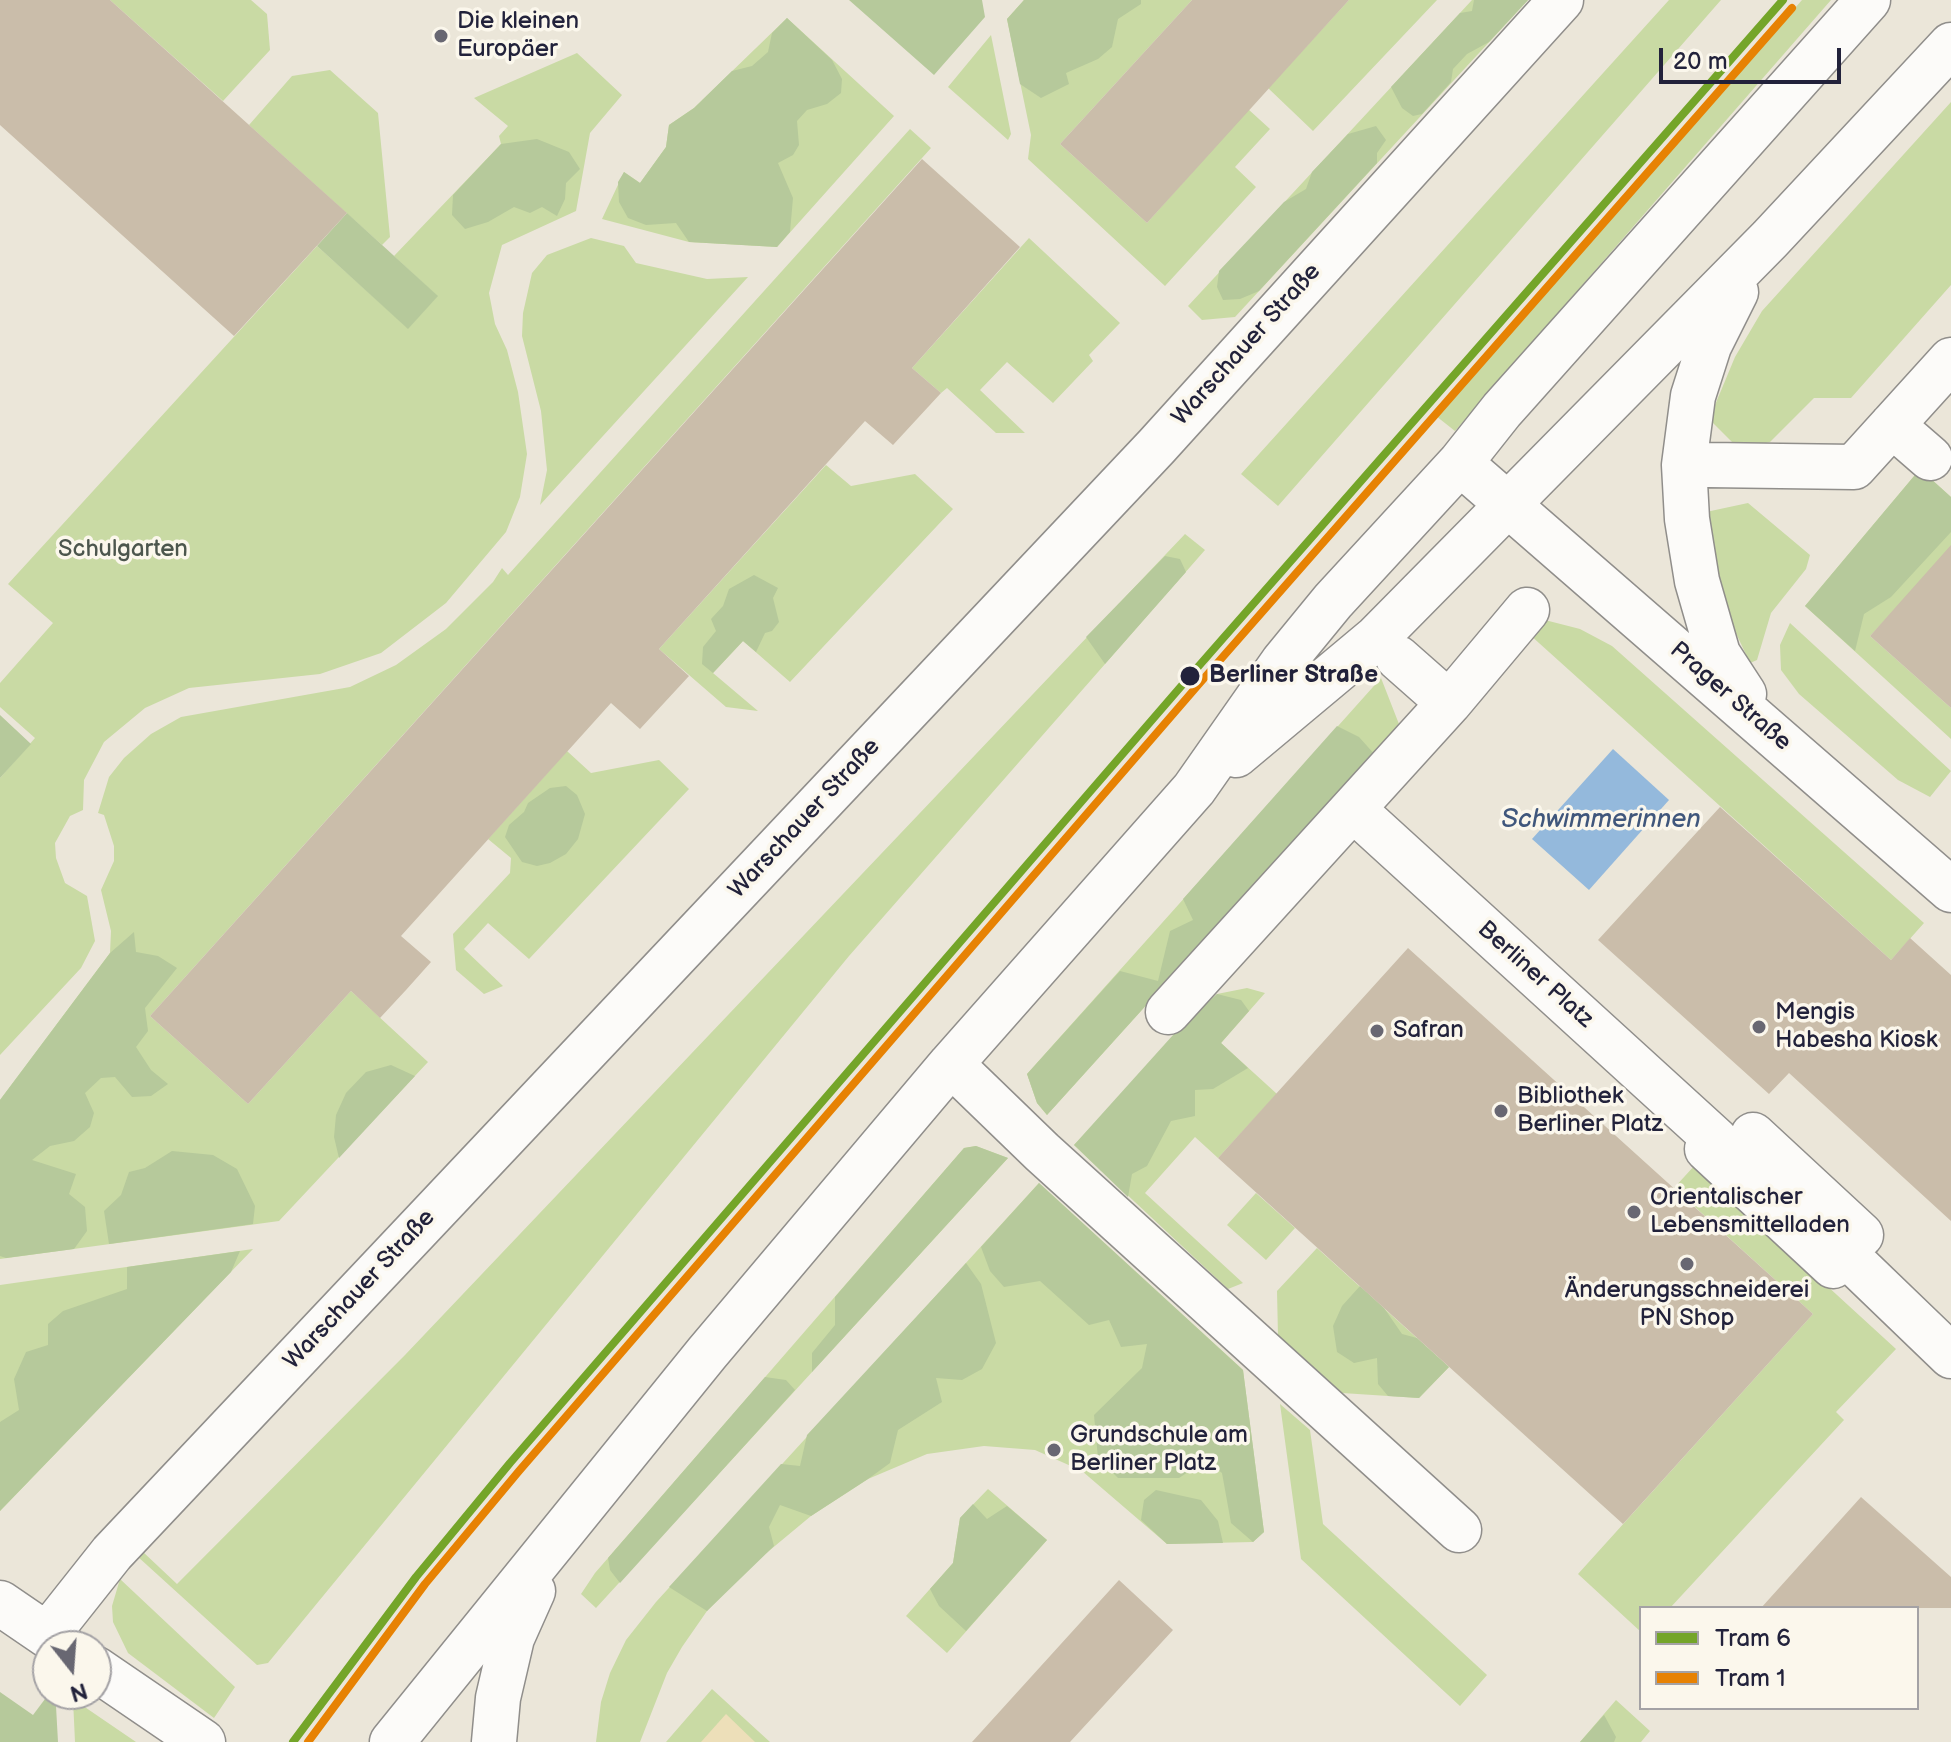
<!DOCTYPE html>
<meta charset="utf-8">
<style>
body{margin:0}
#map{position:relative;width:1951px;height:1742px;overflow:hidden;background:#ebe6d9;font-family:"Balsamiq Sans",sans-serif}
canvas{display:block}
.legend{position:absolute;left:1639px;top:1606px;width:280px;height:104px;box-sizing:border-box;background:#fbf7ec;border:2px solid #a4a2a5;margin:0;padding:10px 14px;list-style:none;font-size:24px;color:#22223b}
.legend li{display:flex;align-items:center;gap:16px;height:40px}
.legend b{width:40px;border:2px solid #a4a2a5}
.north{position:absolute;left:32px;top:1630px;width:80px;height:80px;box-sizing:border-box;background:#fbf7ec;border:2px solid #a4a2a5;border-radius:50%;rotate:163deg;font-size:22px;font-weight:700;line-height:32px;text-align:center;color:#22223b}
.north::after{content:'';display:block;margin:auto;width:28px;height:36px;background:#686772;clip-path:polygon(50% 0,100% 100%,50% 72%,0 100%)}
.scale{position:absolute;left:1659px;top:48px;width:182px;height:36px;box-sizing:border-box;border:4px solid #22223b;border-top:0;padding-left:10px;font-size:24px;line-height:28px;white-space:nowrap;color:#22223b;-webkit-text-stroke:6px #fbf7ec;paint-order:stroke}
</style>
<div id="map">
<canvas width="1951" height="1742"></canvas>
<ul class="legend">
<li><b style="height:10px;background:#74a529"></b>Tram 6</li>
<li><b style="height:10px;background:#e78203"></b>Tram 1</li>
</ul>
<div class="north">N</div>
<div class="scale">20 m</div>
</div>
<script>
const ctx = document.querySelector('canvas').getContext('2d');
ctx.lineJoin = 'round';
function fill(path, color) {
  ctx.fillStyle = color;
  ctx.fill(path, 'evenodd');
}
function toPath(rows) {
  const path = new Path2D();
  for (const r of rows) {
    path.moveTo(r[0], r[1]);
    for (let i = 2; i < r.length; i += 2) path.lineTo(r[i], r[i + 1]);
  }
  return path;
}
function trace(path, color, width, dash) {
  ctx.strokeStyle = color;
  ctx.lineWidth = width;
  ctx.lineCap = dash ? 'butt' : 'round';
  ctx.setLineDash(dash || []);
  ctx.stroke(path);
}
function drawText(font, color, halo, rows, align = 'center') {
  ctx.font = font + ' "Balsamiq Sans",sans-serif';
  ctx.lineWidth = 7;
  ctx.setLineDash([]);
  ctx.textBaseline = 'middle';
  ctx.strokeStyle = halo;
  ctx.fillStyle = color;
  for (const [text, x, y, turn = 0] of rows) {
    ctx.save();
    ctx.translate(x, y);
    ctx.rotate((+turn || 0) * Math.PI / 180);
    ctx.textAlign = isNaN(turn) ? turn : align;
    if (halo) ctx.strokeText(text, 0, 0);
    ctx.fillText(text, 0, 0);
    ctx.restore();
  }
}
fill(toPath([
 [110,0,251,0,267,14,270,50,223,101],
 [1024,0,1192,0,1060,144,1147,223,1248,109,1270,129,1235,167,1256,187,1165,286,1028,159,1031,135,1007,19],
 [1349,0,1437,0,1313,131,1268,88],
 [1472,0,1528,0,1235,317,1202,320,1188,306],
 [1669,0,1721,0,1278,506,1241,474],
 [1802,0,1831,0,1455,431,1436,416],
 [787,18,894,116,777,247,689,242,602,219,624,172,640,183,666,147,669,125,694,108],
 [991,35,1011,134,1008,140,948,87],
 [577,53,622,95,590,133,576,211,502,245,489,293,495,324,507,350,518,392,527,454,520,497,506,532,446,603,381,653,320,674,189,688,145,708,104,742,84,780,83,810,70,816,55,843,56,858,65,883,87,896,95,941,81,968,0,1055,0,778,35,738,0,707,0,683,53,623,8,584,317,246,408,328,437,296,394,256,501,144,499,136,508,126,474,98],
 [330,70,378,113,390,237,382,245,249,125,292,76],
 [1951,102,1951,285,1851,398,1814,398,1770,442,1753,446,1734,444,1712,422,1715,405,1735,357,1762,311],
 [910,129,931,148,150,1016,248,1104,351,991,428,1062,279,1221,0,1259,0,1100,110,953,111,931,101,890,114,861,114,846,104,815,98,813,109,777,124,758,151,734,181,717,350,687,396,665,446,629,493,582,502,568,508,575],
 [591,238,624,246,636,263,707,279,748,277,540,505,547,470,541,411,522,336,523,313,532,273,547,255],
 [1029,238,1120,323,1089,355,1093,361,1053,403,1007,362,980,390,1025,433,996,433,947,388,941,393,912,368],
 [826,465,851,486,915,474,953,509,790,682,743,641,713,673,758,711,726,707,659,649],
 [1920,469,1951,497,1951,550,1870,636,1951,708,1951,739,1805,606],
 [1748,503,1810,555,1806,569,1771,613,1757,660,1750,663,1726,612,1713,564,1706,512],
 [1185,534,1205,550,849,956,268,1663,257,1665,137,1556,142,1551,177,1584,405,1355],
 [1541,619,1580,629,1612,646,1924,923,1891,960,1529,634],
 [1790,623,1951,771,1930,797,1898,780,1799,694,1781,670,1780,645],
 [1381,678,1406,742,1376,756,1356,773,1047,1115,1037,1103,1027,1074],
 [567,751,591,773,659,760,689,789,529,959,488,923,464,949,503,986,484,994,456,970,453,934,510,873,511,858,488,839],
 [1247,988,1265,993,1221,1043,1277,1094,1218,1158,1195,1137,1145,1193,1243,1283,1228,1289,1074,1145,1217,994],
 [976,1146,1008,1158,596,1608,581,1594,595,1573,964,1148],
 [1695,1165,1896,1349,1836,1412,1844,1420,1670,1608,1641,1608,1641,1632,1578,1574,1813,1314,1674,1188],
 [1039,1183,1243,1370,1264,1532,1253,1542,1167,1544,1082,1471,1035,1450,984,1446,927,1454,868,1479,811,1516,752,1565,707,1611,682,1647,667,1673,640,1742,596,1742,601,1702,610,1673,626,1640,656,1602],
 [1256,1193,1295,1228,1266,1260,1227,1225],
 [1317,1248,1449,1367,1419,1398,1342,1393,1278,1336,1277,1291],
 [253,1249,0,1511,0,1285],
 [1280,1404,1310,1430,1323,1524,1487,1675,1460,1706,1301,1559],
 [988,1489,1047,1540,947,1653,906,1616,953,1563,960,1518],
 [120,1579,235,1687,214,1718,128,1653,113,1622,112,1606],
 [712,1689,770,1742,666,1742],
 [73,1699,136,1742,75,1742],
 [1616,1700,1650,1731,1641,1742,1580,1742]
]), '#c9daa4');
fill(toPath([
 [849,0,982,0,985,17,934,75],
 [1024,0,1141,0,1141,4,1118,19,1112,47,1098,59,1066,73,1069,84,1041,98,1020,84,1007,19],
 [1474,0,1528,0,1489,42,1467,54,1453,69,1451,82,1422,114,1413,116,1402,108,1391,87,1460,13,1472,11],
 [787,18,832,60,842,79,841,93,827,104,807,110,797,121,799,145,793,155,778,163,793,198,790,232,777,247,689,242,676,223,646,225,628,218,619,202,618,182,624,172,640,183,666,147,669,125,694,108,732,71,752,66,768,52,772,33],
 [1376,126,1386,140,1377,153,1377,163,1259,291,1240,299,1223,300,1217,287,1219,271,1284,202,1306,189,1312,172,1348,134],
 [537,139,569,152,580,169,566,183,565,199,557,216,542,207,530,213,514,207,488,222,465,229,452,215,453,195,501,144],
 [347,213,438,296,408,329,317,246],
 [1920,469,1951,497,1951,532,1891,597,1864,614,1855,651,1805,606],
 [1165,556,1180,559,1186,572,1105,664,1086,637],
 [754,575,778,588,773,598,779,622,772,631,765,633,756,652,743,641,713,673,702,664,703,647,716,631,711,619,723,606,729,589],
 [0,715,31,744,0,778],
 [1337,726,1359,737,1376,756,1356,773,1047,1115,1037,1103,1027,1074,1120,971,1158,981,1170,931,1193,920,1183,899],
 [566,786,577,795,585,814,578,839,566,854,550,863,537,866,522,862,505,837,509,825,524,812,528,803,550,788],
 [134,932,136,952,158,956,177,968,145,1008,148,1031,136,1047,151,1070,168,1084,151,1096,132,1097,115,1077,101,1078,85,1093,94,1113,90,1127,74,1141,50,1146,32,1160,76,1174,69,1194,85,1207,87,1231,74,1249,6,1258,0,1256,0,1100,110,953],
 [1217,994,1241,1000,1249,1011,1221,1043,1248,1068,1213,1089,1195,1090,1195,1116,1171,1121,1147,1166,1132,1174,1128,1197,1074,1145,1182,1025],
 [391,1065,415,1076,339,1158,334,1137,336,1115,346,1093,366,1072],
 [976,1146,1008,1158,812,1372,812,1353,835,1325,835,1297,964,1148],
 [172,1151,213,1155,237,1169,255,1206,253,1224,109,1244,104,1211,121,1195,129,1172,145,1168],
 [1039,1183,1243,1370,1264,1532,1253,1542,1231,1523,1222,1473,1206,1460,1179,1478,1118,1478,1098,1458,1094,1415,1142,1368,1147,1344,1121,1347,1109,1320,1089,1325,1040,1281,1004,1287,990,1271,981,1247],
 [240,1251,231,1272,0,1511,0,1422,19,1410,14,1379,26,1352,48,1345,48,1324,63,1311,127,1289,127,1267],
 [966,1263,981,1284,996,1343,982,1369,962,1380,936,1378,942,1402,898,1430,890,1463,868,1479,811,1516,780,1505,769,1527,774,1546,707,1611,669,1587,781,1464,800,1466,807,1435],
 [1360,1286,1384,1308,1402,1334,1417,1338,1449,1367,1419,1398,1388,1396,1378,1384,1377,1358,1354,1363,1337,1352,1333,1326,1342,1306],
 [765,1377,786,1380,795,1390,620,1583,610,1570,608,1558],
 [1156,1490,1201,1500,1218,1521,1223,1543,1167,1544,1141,1520,1144,1500],
 [973,1504,987,1519,1007,1506,1047,1540,966,1631,939,1606,930,1589,953,1563,960,1518],
 [0,1692,33,1715,48,1695,56,1706,58,1742,0,1742],
 [1604,1715,1616,1737,1614,1742,1580,1742]
]), '#b6c99b');
fill(toPath([
 [726,1714,755,1742,701,1742]
]), '#eddfb9');
fill(toPath([
 [1613,749,1669,800,1589,890,1532,839]
]), '#94b9dc');
fill(toPath([
 [0,0,110,0,347,213,234,336,0,125],
 [1192,0,1349,0,1147,223,1060,144],
 [922,159,1020,247,912,368,941,393,893,445,865,421,659,649,689,676,640,729,611,703,401,936,431,962,406,990,380,1018,351,991,248,1104,150,1016],
 [1951,545,1951,708,1870,636],
 [1720,807,1891,960,1910,938,1951,975,1951,1221,1789,1073,1769,1094,1598,940],
 [1408,948,1813,1314,1623,1524,1218,1158],
 [1861,1497,1951,1577,1951,1608,1761,1608],
 [1119,1580,1173,1630,1070,1742,972,1742]
]), '#cabdaa');
const minor = toPath([
 [1736,292,1709,346,1693,396,1684,465,1687,519,1697,581,1718,654,1744,694],
 [1892,425,1930,458],
 [1460,463,1951,890],
 [1708,465,1854,467,1951,360],
 [1398,658,1449,703,1527,610],
 [1236,755,1376,638,1770,239,1951,45],
 [1354,810,1716,1140,1707,1149,1833,1266,1844,1253,1951,1356],
 [1168,1012,1449,703],
 [951,1064,1042,1152,1459,1530],
 [1753,1135,1861,1235,1844,1253],
 [0,1603,63,1646],
 [47,1635,112,1553,1156,447,1561,0],
 [96,1669,203,1742],
 [392,1742,707,1353,951,1064,1194,789,1283,662,1333,601,1460,463,1502,410,1868,0],
 [494,1742,498,1698,512,1638,533,1591]
]);
trace(minor, '#908e8b', 47);
trace(minor, '#fcfbf9', 44);
trace(toPath([
 [293,1742,416,1577,510,1463,1190,676,1783,0]
]), '#74a529', 8);
trace(toPath([
 [308,1742,425,1584,519,1471,1199,684,1792,8]
]), '#e78203', 8);
for (const [x, y, r, color] of [
 [441,36,8,"#686772"],
 [1190,676,11,"#22223b"],
 [1759,1027,8,"#686772"],
 [1377,1031,8,"#686772"],
 [1501,1111,8,"#686772"],
 [1634,1212,8,"#686772"],
 [1687,1264,8,"#686772"],
 [1054,1450,8,"#686772"]
]) {
  const dot = new Path2D();
  dot.arc(x, y, r, 0, 2 * Math.PI);
  ctx.fillStyle = color;
  ctx.fill(dot);
  trace(dot, '#fbf7ec', 3);
}
drawText('24px', '#22223b', '#fbf7ec', [
 ["Die kleinen",457,22],
 ["Europäer",457,50],
 ["Mengis",1775,1013],
 ["Habesha Kiosk",1775,1041],
 ["Safran",1393,1031],
 ["Bibliothek",1517,1097],
 ["Berliner Platz",1517,1125],
 ["Orientalischer",1650,1198],
 ["Lebensmittelladen",1650,1226],
 ["Änderungsschneiderei",1687,1291,"center"],
 ["PN Shop",1687,1319,"center"],
 ["Grundschule am",1070,1436],
 ["Berliner Platz",1070,1464]
], 'left');
drawText('24px', '#22223b', '#fbf7ec', [
 ["Warschauer Straße",1247,345,-48],
 ["Prager Straße",1730,697,41],
 ["Warschauer Straße",805,819,-47],
 ["Berliner Platz",1535,975,42],
 ["Warschauer Straße",360,1290,-47]
]);
drawText('24px', '#4c564d', '#fbf7ec', [
 ["Schulgarten",123,550]
]);
drawText('bold 24px', '#22223b', '#fbf7ec', [
 ["Berliner Straße",1209,676]
], 'left');
drawText('italic 26px', '#40577c', '#fbf7ec', [
 ["Schwimmerinnen",1601,820]
]);
</script>
